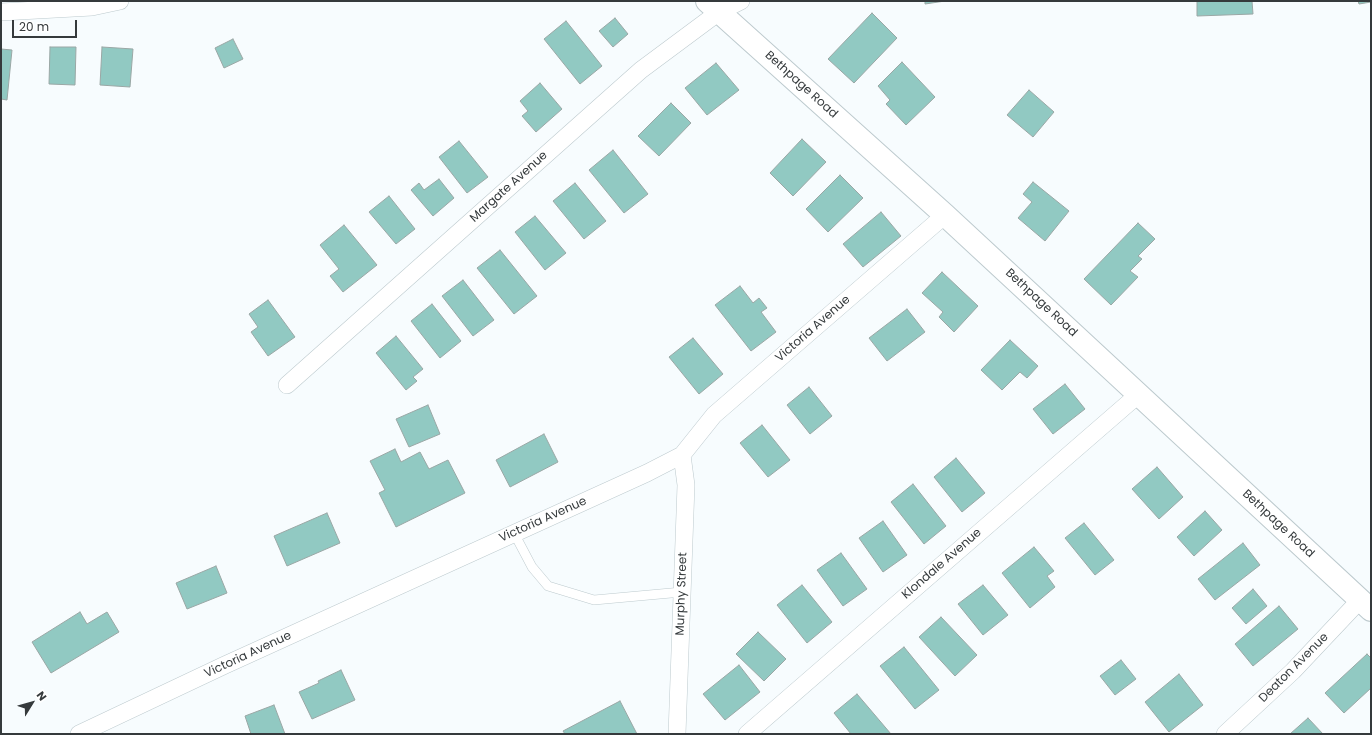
<!DOCTYPE html>
<style>
body{margin:0}
#map{position:relative;width:1372px;height:735px;overflow:hidden;background:#f7fcfe;font-family:Poppins,sans-serif}
canvas{display:block}
.frame{position:absolute;inset:0;border:2px solid #353a3c;pointer-events:none}
.north{position:absolute;left:12px;top:683px;width:40px;height:40px;-webkit-text-stroke:3px #fff;paint-order:stroke;rotate:53deg;font-size:11px;font-weight:700;line-height:16px;text-align:center;color:#353a3c}
.north::after{content:'';display:block;margin:auto;width:14px;height:18px;background:#353a3c;clip-path:polygon(50% 0,100% 100%,50% 72%,0 100%)}
.scale{position:absolute;left:12px;top:20px;width:65px;height:18px;box-sizing:border-box;border:2px solid #353a3c;border-top:0;padding-left:5px;font-size:12px;line-height:14px;white-space:nowrap;color:#353a3c;-webkit-text-stroke:3px #fff;paint-order:stroke}
</style>
<div id="map">
<canvas width="1372" height="735"></canvas>
<div class="frame"></div>
<div class="north">N</div>
<div class="scale">20 m</div>
</div>
<script>
const ctx = document.querySelector('canvas').getContext('2d');
ctx.lineJoin = 'round';
function fill(path, color) {
  ctx.fillStyle = color;
  ctx.fill(path, 'evenodd');
}
function toPath(rows) {
  const path = new Path2D();
  for (const r of rows) {
    path.moveTo(r[0], r[1]);
    for (let i = 2; i < r.length; i += 2) path.lineTo(r[i], r[i + 1]);
  }
  return path;
}
function trace(path, color, width, dash) {
  ctx.strokeStyle = color;
  ctx.lineWidth = width;
  ctx.lineCap = dash ? 'butt' : 'round';
  ctx.setLineDash(dash || []);
  ctx.stroke(path);
}
function drawText(font, color, halo, rows, align = 'center') {
  ctx.font = font + ' Poppins,sans-serif';
  ctx.lineWidth = 3.5;
  ctx.setLineDash([]);
  ctx.textBaseline = 'middle';
  ctx.strokeStyle = halo;
  ctx.fillStyle = color;
  for (const [text, x, y, turn = 0] of rows) {
    ctx.save();
    ctx.translate(x, y);
    ctx.rotate((+turn || 0) * Math.PI / 180);
    ctx.textAlign = isNaN(turn) ? turn : align;
    if (halo) ctx.strokeText(text, 0, 0);
    ctx.fillText(text, 0, 0);
    ctx.restore();
  }
}
const building = toPath([
 [925,1,945,1,925,4,925,1],
 [1197,1,1252,1,1253,14,1197,16,1197,1],
 [1358,1,1371,1,1371,2,1359,4,1358,1],
 [872,13,897,38,854,83,828,59,872,13],
 [615,18,628,34,613,47,599,31,615,18],
 [566,21,602,66,580,84,544,39,566,21],
 [233,39,243,59,224,68,215,48,233,39],
 [50,47,76,47,75,85,49,84,50,47],
 [102,47,133,49,130,87,100,85,102,47],
 [1,49,12,50,7,100,1,99,1,49],
 [902,62,935,97,906,125,886,104,890,100,878,86,902,62],
 [716,63,739,90,707,115,685,88,716,63],
 [540,83,562,109,536,132,522,116,528,111,520,101,540,83],
 [1029,90,1054,112,1033,137,1007,115,1029,90],
 [671,103,691,123,659,156,638,136,671,103],
 [802,139,826,162,793,196,770,173,802,139],
 [459,141,488,177,467,193,439,157,459,141],
 [613,150,648,194,624,213,589,170,613,150],
 [840,175,863,198,828,232,806,209,840,175],
 [439,179,454,198,433,216,411,190,419,183,424,190,439,179],
 [1033,182,1069,211,1045,241,1018,218,1032,202,1023,194,1033,182],
 [575,183,606,221,584,239,553,201,575,183],
 [389,196,415,229,396,244,369,212,389,196],
 [881,212,901,236,863,267,843,244,881,212],
 [535,216,566,253,545,270,515,232,535,216],
 [1138,223,1155,239,1138,256,1142,259,1130,271,1138,277,1111,305,1084,279,1138,223],
 [344,225,377,265,343,292,330,276,339,269,320,245,344,225],
 [500,250,537,296,514,314,477,268,500,250],
 [942,272,978,306,954,332,939,317,943,312,922,293,942,272],
 [463,280,494,320,473,336,442,296,463,280],
 [740,286,753,303,759,298,767,308,761,312,776,332,751,351,715,305,740,286],
 [268,300,295,337,268,356,251,332,258,327,249,314,268,300],
 [432,304,461,341,440,358,411,321,432,304],
 [907,309,925,332,887,361,869,338,907,309],
 [396,336,423,369,413,377,417,381,406,390,376,353,396,336],
 [693,338,723,374,699,394,669,357,693,338],
 [1010,340,1038,366,1027,378,1020,372,1002,390,981,370,1010,340],
 [1065,384,1085,409,1053,434,1033,409,1065,384],
 [809,387,832,416,810,434,787,405,809,387],
 [428,405,440,434,409,447,396,419,428,405],
 [762,425,790,460,768,477,740,443,762,425],
 [544,434,558,462,510,487,496,460,544,434],
 [395,449,401,462,420,452,429,469,448,460,465,493,396,527,379,493,385,490,370,461,395,449],
 [956,458,985,493,962,512,934,477,956,458],
 [1157,467,1183,497,1159,519,1132,489,1157,467],
 [913,484,946,526,924,544,891,502,913,484],
 [1205,511,1222,530,1194,556,1177,537,1205,511],
 [327,513,340,543,287,566,274,536,327,513],
 [883,521,907,555,883,572,859,538,883,521],
 [1084,523,1114,560,1095,575,1065,538,1084,523],
 [1243,543,1260,565,1215,600,1198,579,1243,543],
 [1034,547,1054,571,1047,576,1055,587,1030,608,1002,573,1034,547],
 [841,553,867,589,843,606,817,570,841,553],
 [216,566,227,593,187,609,176,583,216,566],
 [802,585,832,622,807,643,777,605,802,585],
 [983,585,1008,615,983,635,958,604,983,585],
 [1253,589,1267,606,1246,624,1232,608,1253,589],
 [1279,606,1298,629,1253,666,1235,644,1279,606],
 [80,612,87,624,107,612,119,632,51,673,32,642,80,612],
 [941,617,977,655,955,676,919,637,941,617],
 [758,632,786,659,764,681,736,654,758,632],
 [904,647,939,690,915,709,880,666,904,647],
 [1367,654,1371,658,1371,688,1344,713,1325,693,1367,654],
 [1121,660,1136,679,1115,695,1100,676,1121,660],
 [739,665,760,692,725,720,703,694,739,665],
 [341,670,355,700,312,719,299,692,319,683,318,681,341,670],
 [1179,674,1203,705,1169,732,1145,702,1179,674],
 [857,694,891,734,851,734,834,713,857,694],
 [620,701,637,734,565,734,563,731,620,701],
 [274,705,285,734,251,734,245,716,274,705],
 [1308,718,1323,734,1290,734,1308,718]
]);
fill(building, '#91c9c2');
trace(building, '#9aa7a5', 1);
const service = toPath([
 [514,533,532,567,548,586,594,600,682,592]
]);
const minor = toPath([
 [1,12,92,7,120,1],
 [287,385,641,70,719,12,741,1],
 [79,734,225,665,647,473,682,455,714,415,945,215],
 [677,734,686,485,682,455],
 [747,734,1139,394],
 [1225,734,1293,671,1360,600]
]);
const tertiary = toPath([
 [707,1,945,215,1371,610]
]);
trace(service, '#bdcace', 10);
trace(minor, '#bdcace', 18);
trace(tertiary, '#bdcace', 24);
trace(service, '#fff', 9);
trace(minor, '#fff', 17);
trace(tertiary, '#fff', 22);
drawText('12px', '#353a3c', '#fff', [
 ["Bethpage Road",801,85,42],
 ["Margate Avenue",509,187,-42],
 ["Bethpage Road",1041,303,43],
 ["Victoria Avenue",813,329,-41],
 ["Victoria Avenue",543,520,-24],
 ["Bethpage Road",1278,524,43],
 ["Klondale Avenue",942,564,-41],
 ["Murphy Street",682,594,-88],
 ["Victoria Avenue",248,655,-25],
 ["Deaton Avenue",1294,668,-45]
]);
</script>
